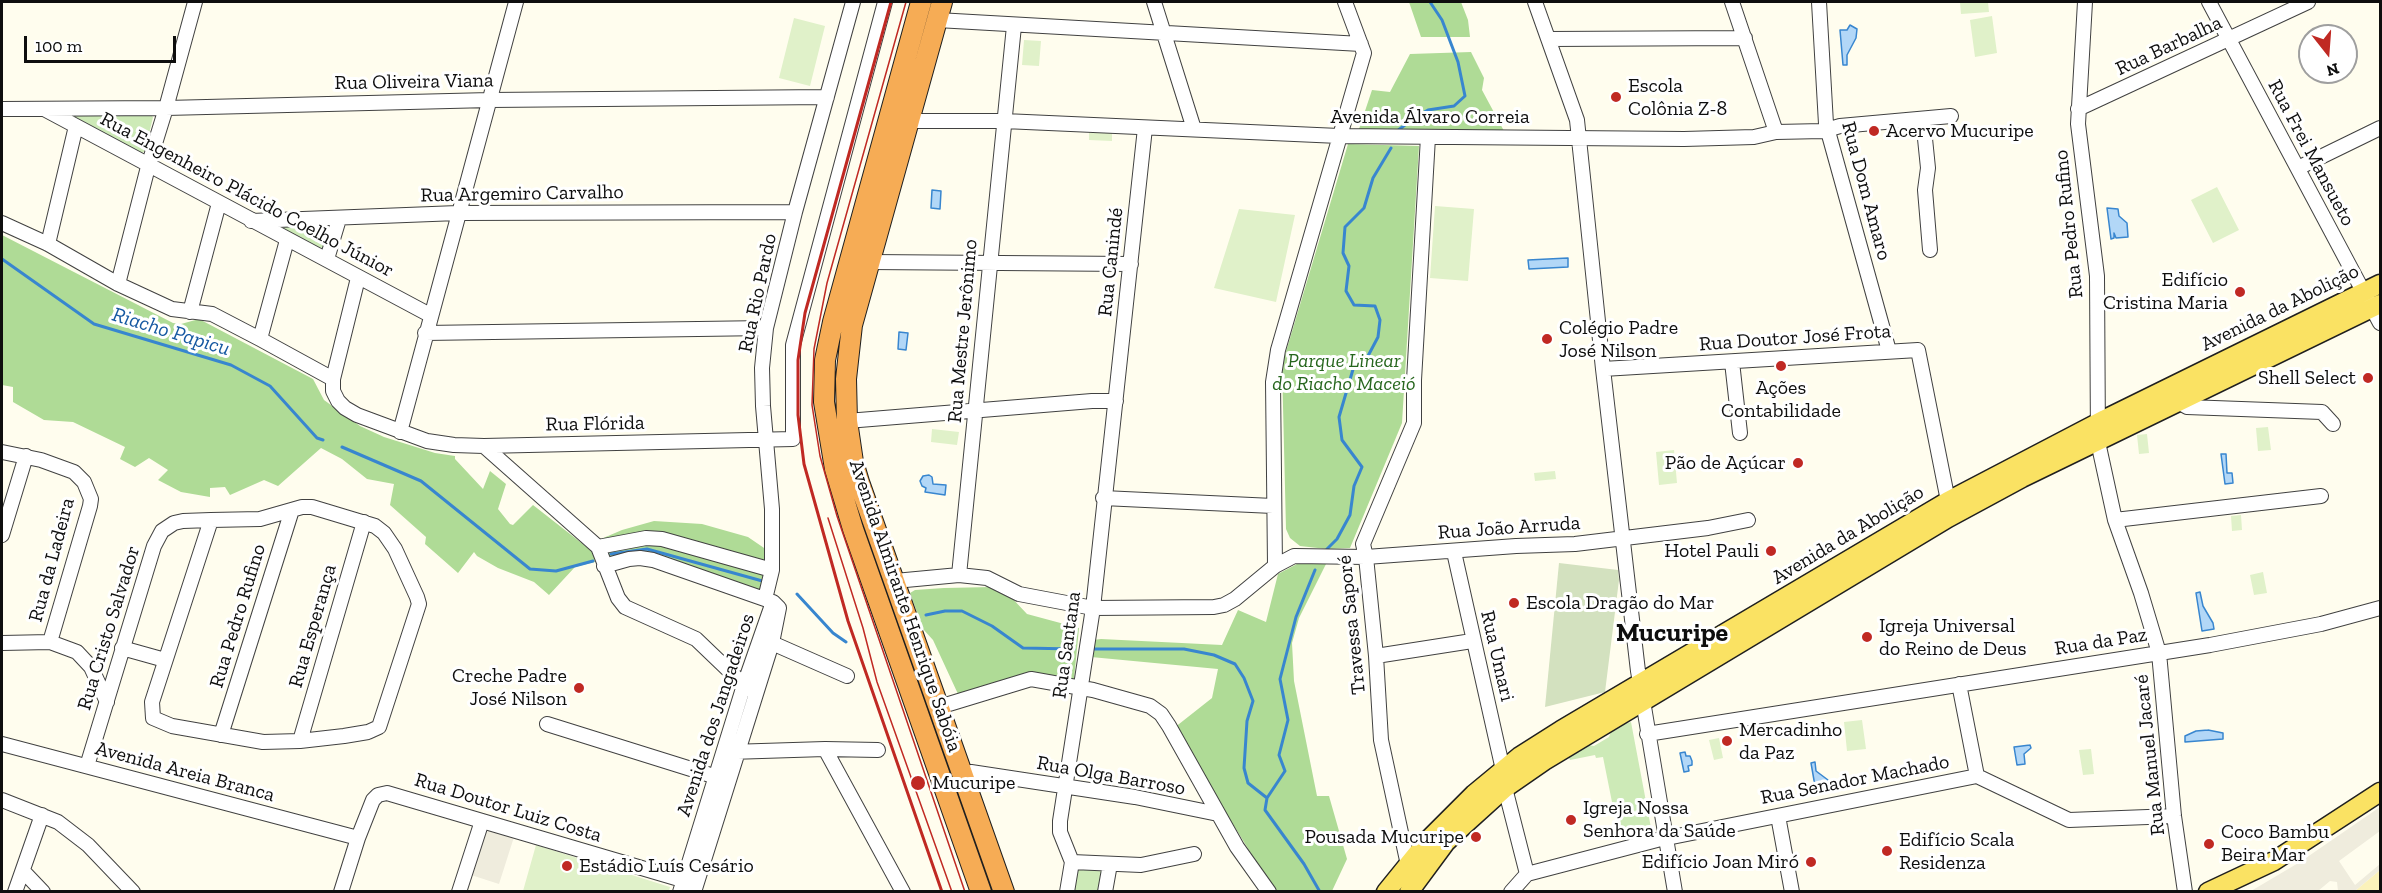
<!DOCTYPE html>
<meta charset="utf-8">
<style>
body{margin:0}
#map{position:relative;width:2382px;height:893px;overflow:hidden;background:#fffdee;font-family:"Zilla Slab",serif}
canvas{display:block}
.frame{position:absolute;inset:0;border:3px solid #0e0e0e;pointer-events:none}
.north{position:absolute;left:2298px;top:24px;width:60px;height:60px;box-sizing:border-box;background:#fff;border:2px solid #9f9f9f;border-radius:50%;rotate:163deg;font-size:16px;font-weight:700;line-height:24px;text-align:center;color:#0e0e0e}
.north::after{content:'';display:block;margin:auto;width:21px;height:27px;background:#c02923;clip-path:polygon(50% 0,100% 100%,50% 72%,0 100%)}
.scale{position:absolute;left:24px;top:36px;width:152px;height:27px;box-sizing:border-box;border:3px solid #0e0e0e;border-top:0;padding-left:8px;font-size:18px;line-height:21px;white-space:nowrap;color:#0e0e0e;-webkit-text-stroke:4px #fff;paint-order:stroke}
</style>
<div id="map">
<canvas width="2382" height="893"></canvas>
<div class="frame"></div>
<div class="north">N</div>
<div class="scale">100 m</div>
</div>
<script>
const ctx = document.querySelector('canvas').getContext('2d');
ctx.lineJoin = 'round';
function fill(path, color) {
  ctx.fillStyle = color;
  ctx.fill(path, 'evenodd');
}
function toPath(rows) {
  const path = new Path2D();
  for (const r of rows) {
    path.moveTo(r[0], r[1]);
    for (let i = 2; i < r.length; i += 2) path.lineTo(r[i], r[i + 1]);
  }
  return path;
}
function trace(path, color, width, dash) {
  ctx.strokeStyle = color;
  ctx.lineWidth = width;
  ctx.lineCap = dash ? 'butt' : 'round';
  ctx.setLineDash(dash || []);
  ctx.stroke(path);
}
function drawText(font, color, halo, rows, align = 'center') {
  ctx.font = font + ' "Zilla Slab",serif';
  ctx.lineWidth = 6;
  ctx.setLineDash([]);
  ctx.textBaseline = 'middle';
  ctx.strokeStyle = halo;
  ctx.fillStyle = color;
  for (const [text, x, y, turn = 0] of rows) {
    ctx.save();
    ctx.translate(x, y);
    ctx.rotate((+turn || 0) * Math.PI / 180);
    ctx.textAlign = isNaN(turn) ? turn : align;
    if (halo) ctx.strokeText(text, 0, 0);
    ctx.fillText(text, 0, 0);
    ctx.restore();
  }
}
fill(toPath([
 [150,114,153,117,145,151,142,153,73,116],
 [283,225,329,225,324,252,282,230],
 [1631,722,1651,828,1619,837,1603,757,1596,758,1595,755,1570,760,1567,754,1581,744,1594,746,1609,737,1612,728],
 [1079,863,1106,870,1101,891,1073,892]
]), '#cdeab7');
fill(toPath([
 [1409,2,1461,2,1468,20,1470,37,1421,37],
 [1471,52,1484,78,1482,90,1504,131,1359,129,1372,90,1390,92,1410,54],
 [1348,144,1419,146,1402,423,1350,548,1327,549,1300,546,1290,538,1286,529,1282,365],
 [2,235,173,323,181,324,199,319,313,379,324,400,360,426,384,437,435,453,455,456,455,459,483,489,490,471,506,484,498,509,510,524,513,525,533,505,593,552,595,562,575,567,549,595,534,582,498,568,477,556,474,552,458,573,425,544,426,537,390,505,394,484,367,479,342,459,321,448,278,486,264,480,230,495,225,487,210,488,210,497,181,492,158,480,168,470,149,458,135,467,120,459,125,447,73,422,44,420,13,402,13,387,2,385],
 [654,521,702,524,748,537,767,550,763,591,643,553,608,561,601,539,622,530],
 [1297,564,1326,564,1299,618,1292,643,1294,681,1317,796,1329,796,1347,859,1332,891,1274,891,1174,728,1212,698,1218,669,1091,657,1093,640,1101,639,1222,645,1238,610,1266,622,1278,574],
 [992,587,1010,596,1027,614,1079,628,1074,679,1044,675,1024,675,958,694,933,640,923,629,910,593,915,590,944,588]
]), '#afdb96');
fill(toPath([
 [2380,870,2380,891,2355,891]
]), '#fbf2ba');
fill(toPath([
 [1559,563,1618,570,1619,580,1605,692,1545,707]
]), '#d3e1bf');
fill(toPath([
 [1960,2,1988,2,1989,12,1961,14],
 [1992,16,1997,53,1975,57,1970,20],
 [794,18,825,26,810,86,779,78],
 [1024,40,1041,41,1039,66,1022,65],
 [1089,133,1112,133,1112,141,1089,140],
 [2217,187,2239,230,2213,243,2191,200],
 [1435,206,1474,209,1468,281,1430,278],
 [1239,209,1295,215,1276,302,1214,288],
 [2268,427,2271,450,2258,451,2256,428],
 [932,429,959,432,957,445,931,442],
 [2147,434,2149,453,2139,454,2137,435],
 [1674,450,1677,483,1659,485,1656,452],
 [1555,471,1556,479,1535,481,1534,473],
 [2241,515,2242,530,2232,531,2231,516],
 [2263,572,2267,593,2254,595,2250,575],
 [1862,720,1866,749,1847,751,1844,722],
 [1719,738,1723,758,1714,760,1709,740],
 [2091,749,2094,774,2083,775,2079,750],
 [536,845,670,887,669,891,523,891]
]), '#e0f1c9');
fill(toPath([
 [2380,807,2380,831,2339,861,2355,885,2380,864,2380,870,2355,891,2338,891,2337,882,2330,881,2318,891,2251,891,2300,862],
 [491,830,514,837,499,884,471,875,485,833]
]), '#efecdd');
const water = toPath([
 [1850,25,1857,29,1856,38,1847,55,1847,65,1843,65,1840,30,1847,30,1850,25],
 [932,190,941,191,940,209,931,208,932,190],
 [2107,208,2118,209,2119,216,2127,223,2128,237,2116,238,2114,233,2114,238,2111,239,2107,208],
 [1568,258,1568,267,1529,269,1528,260,1568,258],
 [899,332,908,333,906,350,898,349,899,332],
 [2226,454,2227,473,2232,473,2233,483,2225,484,2221,454,2226,454],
 [929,475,932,477,933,484,946,485,945,495,925,492,926,488,922,486,920,481,923,476,929,475],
 [2200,592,2203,606,2213,623,2214,629,2202,631,2196,593,2200,592],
 [2208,730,2223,733,2223,739,2185,742,2185,736,2196,731,2208,730],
 [2030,745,2031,748,2024,754,2025,764,2017,765,2014,747,2030,745],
 [1685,752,1686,756,1690,756,1692,761,1692,765,1688,766,1689,771,1684,772,1680,753,1685,752],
 [1815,762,1816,771,1828,780,1823,785,1815,786,1811,763,1815,762]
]);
fill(water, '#b2d7f7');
trace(water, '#3886cf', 1.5);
trace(toPath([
 [1397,131,1417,116,1428,110,1454,106,1465,96,1458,62,1442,20,1430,2],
 [2,259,94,324,231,365,270,386,317,438,323,440],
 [342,447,421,481,530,569,556,571,593,561],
 [1327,549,1337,539,1350,515,1354,486,1362,467,1342,440,1339,417,1354,366,1368,356,1378,337,1380,320,1375,306,1354,305,1346,291,1349,266,1343,253,1345,227,1364,208,1373,178,1391,148],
 [611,554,647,549,766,582],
 [1315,570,1296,617,1280,679,1288,720,1279,755,1285,771,1267,798,1265,810,1304,864,1320,892],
 [797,594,833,633,846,642],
 [926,615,945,611,962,611,992,626,1023,648,1074,649],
 [1091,649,1184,649,1214,655,1235,664,1244,678,1253,701,1247,721,1244,768,1248,783,1267,798]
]), '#3886cf', 3);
const minor = toPath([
 [1154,2,1194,129],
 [1535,2,1577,120,1603,369,1638,671,1675,892],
 [1732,2,1776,132],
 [1819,2,1826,124,1889,351],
 [2085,2,2078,124,2097,276,2098,442,2115,520,2141,593,2159,653,2174,816,2185,892],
 [2209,2,2380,323],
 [937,20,1361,44],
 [1549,39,1745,38],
 [2,109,166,108,490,100,827,97],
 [2078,109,2308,2],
 [46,110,430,315],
 [1923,119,1928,168,1925,190,1930,250],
 [908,121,1004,121,1339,136,1684,139,1754,137,1776,132,1823,131,1840,126,1951,116],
 [2298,168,2380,128],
 [251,221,458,213,795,212],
 [2,223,48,244,118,284,172,309,212,314,260,339,333,379,333,391,338,401,345,408,357,415,427,441,454,445,484,446,793,439,793,345,885,2],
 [48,244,76,126],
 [327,259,339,219],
 [869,262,1131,264],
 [118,284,149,163,166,108,195,2],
 [190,312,219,203],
 [425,333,766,328],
 [260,339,287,240],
 [1732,362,1740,433],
 [1603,369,1918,350,1948,501],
 [333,379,358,278],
 [2178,402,2187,407,2322,412,2333,424],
 [847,421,1092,401,1116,401],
 [400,432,516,2],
 [484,446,598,547,618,598,625,607,696,639,744,685,755,692],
 [2,452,41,460,74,472,84,482,91,499,90,506,50,642],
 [1103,498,1273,506],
 [2115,520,2321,496],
 [2,535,26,456],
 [598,547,646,538,662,539,772,570],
 [1454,552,1503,770],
 [604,566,629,559,640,558,653,560,773,602,779,608,772,643,694,892],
 [1275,566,1273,382,1278,350,1364,53,1345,2],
 [959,575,987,578,1019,594,1093,608,1214,607,1224,605,1235,599,1275,566,1294,556,1366,557,1516,546,1575,544,1708,528,1748,520],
 [895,581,959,575,1014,26],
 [765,599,772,570,772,509,763,406,762,368,766,328,795,212,853,2],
 [2,643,50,642,77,652,91,667,107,702],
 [772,643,847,676],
 [122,648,165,660],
 [1376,656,1472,641],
 [1959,684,1977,776],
 [939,707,1031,679,1093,690,1150,706,1161,714,1169,726,1237,847,1269,892],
 [547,724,723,779],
 [1647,734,2210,645,2321,624,2380,608],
 [221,735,292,510],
 [300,741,364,522],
 [2,744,358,838],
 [825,749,903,892],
 [730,752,825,749,878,750],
 [87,766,154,546,162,531,174,523,183,521,211,520,260,519,302,507,312,507,375,526,384,533,395,549,417,597,419,604,379,727,368,732,344,736,300,741,263,742,172,726,153,718,152,702,211,520],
 [963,775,971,772,1135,797,1218,814],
 [1505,788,1527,874],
 [2,800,58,822,88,845,133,892],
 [1778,816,1792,892],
 [1072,862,1141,865,1194,854],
 [1408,865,1381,740,1376,656,1366,557,1363,544,1414,423,1414,380,1428,137],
 [23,871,43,892],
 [15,892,42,815],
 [341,892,358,838,373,800,378,795,387,793,696,884],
 [459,892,482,821],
 [680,892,744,685,773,602],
 [1067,892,1072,862,1060,832,1060,821,1093,608,1145,128],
 [1105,892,1110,864],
 [1511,892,1527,874,1657,840,1977,776,2069,820,2174,816]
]);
const major = toPath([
 [1386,892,1429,839,1474,794,1520,756,1561,730,1948,501,2105,419,2380,284],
 [1409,892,1446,842,1463,826,1505,788,1544,761,1948,518,2022,478,2380,304],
 [2208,892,2274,861,2380,792]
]);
const highway = toPath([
 [921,2,833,322,825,360,824,402,835,469,853,529,981,892],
 [942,2,852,325,846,379,847,421,853,462,859,482,1004,892]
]);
trace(minor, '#414141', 16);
trace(major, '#1f1f1f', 21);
trace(highway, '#1f1f1f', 22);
trace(minor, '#fff', 14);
trace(major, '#fae263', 18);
trace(highway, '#f6ac55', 20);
trace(toPath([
 [906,2,827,283,814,349,812,405,820,456,837,516,965,892],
 [828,518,863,628,877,682,952,892]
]), '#c02923', 1.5);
trace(toPath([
 [891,2,805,313,798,360,798,415,804,464,848,621,942,892]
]), '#c02923', 3);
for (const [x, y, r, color] of [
 [1616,97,6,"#c02923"],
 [1874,131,6,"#c02923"],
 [2240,292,6,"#c02923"],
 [1547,339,6,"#c02923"],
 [1781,366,6,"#c02923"],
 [2368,378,6,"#c02923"],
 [1798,463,6,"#c02923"],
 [1771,551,6,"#c02923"],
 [1514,603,6,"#c02923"],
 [1867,637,6,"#c02923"],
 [579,688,6,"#c02923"],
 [1727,741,6,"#c02923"],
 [918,783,8,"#c02923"],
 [1571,820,6,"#c02923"],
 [1476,837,6,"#c02923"],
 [2209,844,6,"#c02923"],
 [1887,851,6,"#c02923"],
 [1811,862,6,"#c02923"],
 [567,866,6,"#c02923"]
]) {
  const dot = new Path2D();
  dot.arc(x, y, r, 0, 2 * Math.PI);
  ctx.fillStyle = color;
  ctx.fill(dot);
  trace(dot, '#fff', 2);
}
drawText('20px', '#0e0e0e', '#fff', [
 ["Rua Barbalha",2169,46,-25],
 ["Rua Oliveira Viana",414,82,-1],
 ["Avenida Álvaro Correia",1430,117],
 ["Rua Frei Mansueto",2311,153,62],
 ["Rua Dom Amaro",1866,191,75],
 ["Rua Argemiro Carvalho",522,194,-1],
 ["Rua Engenheiro Plácido Coelho Júnior",247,195,28],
 ["Rua Pedro Rufino",2069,224,-96],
 ["Rua Canindé",1111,262,-84],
 ["Rua Rio Pardo",758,293,-78],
 ["Avenida da Abolição",2280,308,-26],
 ["Rua Mestre Jerônimo",963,331,-85],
 ["Rua Doutor José Frota",1795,338,-4],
 ["Rua Flórida",595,424,-1],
 ["Rua João Arruda",1509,528,-4],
 ["Avenida da Abolição",1848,535,-31],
 ["Rua da Ladeira",52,560,-75],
 ["Avenida Almirante Henrique Sabóia",905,606,71],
 ["Rua Pedro Rufino",238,616,-73],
 ["Travessa Saporé",1352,625,-96],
 ["Rua Esperança",313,626,-74],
 ["Rua Cristo Salvador",109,628,-73],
 ["Rua da Paz",2101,642,-9],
 ["Rua Santana",1067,645,-82],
 ["Rua Umari",1497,656,77],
 ["Avenida dos Jangadeiros",716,715,-72],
 ["Rua Manuel Jacaré",2150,755,-96],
 ["Avenida Areia Branca",185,772,15],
 ["Rua Olga Barroso",1111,776,10],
 ["Rua Senador Machado",1855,780,-11],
 ["Rua Doutor Luiz Costa",508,808,17]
]);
drawText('20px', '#0e0e0e', '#fff', [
 ["Escola",1628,86],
 ["Colônia Z-8",1628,109],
 ["Acervo Mucuripe",1886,131],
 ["Edifício",2228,280,"right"],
 ["Cristina Maria",2228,303,"right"],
 ["Colégio Padre",1559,328],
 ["José Nilson",1559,351],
 ["Shell Select",2356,378,"right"],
 ["Ações",1781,388,"center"],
 ["Contabilidade",1781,411,"center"],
 ["Pão de Açúcar",1786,463,"right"],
 ["Hotel Pauli",1759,551,"right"],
 ["Escola Dragão do Mar",1526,603],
 ["Igreja Universal",1879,626],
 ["do Reino de Deus",1879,649],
 ["Creche Padre",567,676,"right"],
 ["José Nilson",567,699,"right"],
 ["Mercadinho",1739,730],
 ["da Paz",1739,753],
 ["Mucuripe",932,783],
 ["Igreja Nossa",1583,808],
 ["Senhora da Saúde",1583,831],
 ["Coco Bambu",2221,832],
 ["Beira Mar",2221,855],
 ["Pousada Mucuripe",1464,837,"right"],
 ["Edifício Scala",1899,840],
 ["Residenza",1899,863],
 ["Edifício Joan Miró",1799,862,"right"],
 ["Estádio Luís Cesário",579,866]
], 'left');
drawText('italic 20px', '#26661d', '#fff', [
 ["Parque Linear",1344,361],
 ["do Riacho Maceió",1344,384]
]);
drawText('italic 21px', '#1558a1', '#fff', [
 ["Riacho Papicu",171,332,17]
]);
drawText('bold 26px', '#0e0e0e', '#fff', [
 ["Mucuripe",1672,634]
]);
</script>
